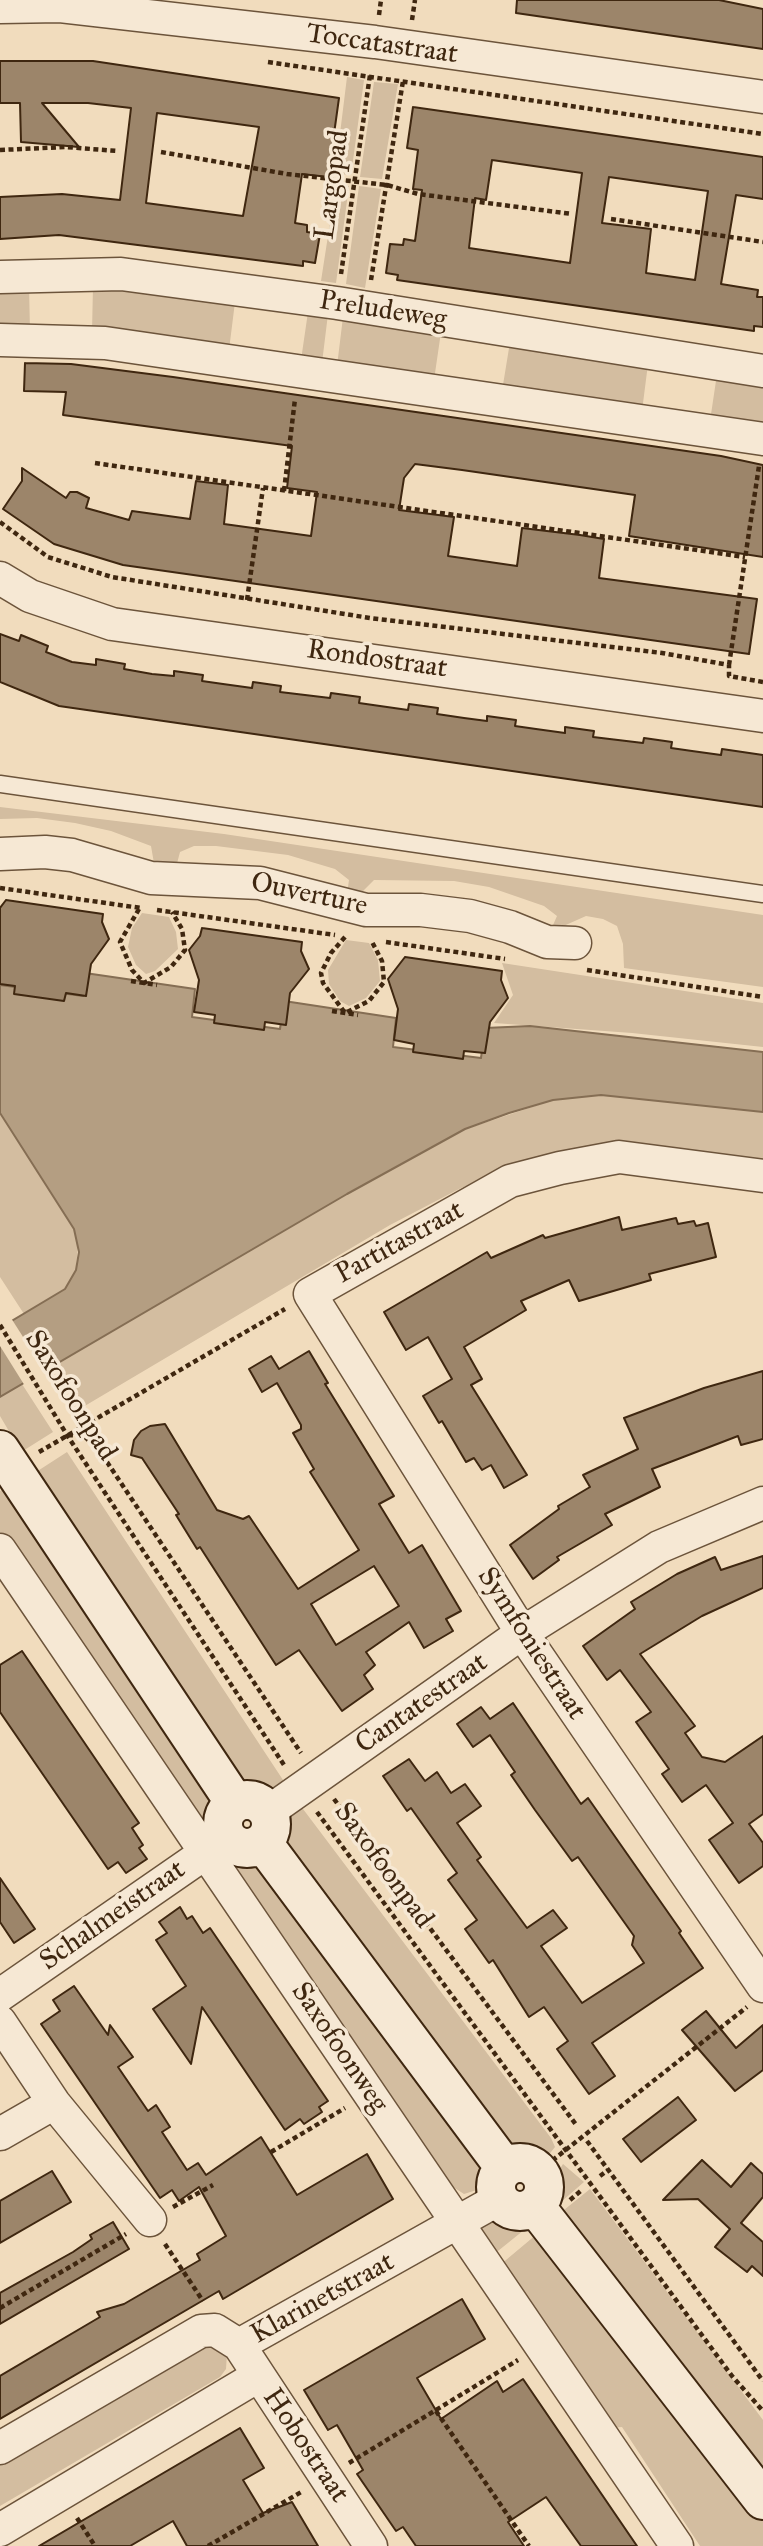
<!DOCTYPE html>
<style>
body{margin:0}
canvas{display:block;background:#f1dcbd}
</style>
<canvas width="763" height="2546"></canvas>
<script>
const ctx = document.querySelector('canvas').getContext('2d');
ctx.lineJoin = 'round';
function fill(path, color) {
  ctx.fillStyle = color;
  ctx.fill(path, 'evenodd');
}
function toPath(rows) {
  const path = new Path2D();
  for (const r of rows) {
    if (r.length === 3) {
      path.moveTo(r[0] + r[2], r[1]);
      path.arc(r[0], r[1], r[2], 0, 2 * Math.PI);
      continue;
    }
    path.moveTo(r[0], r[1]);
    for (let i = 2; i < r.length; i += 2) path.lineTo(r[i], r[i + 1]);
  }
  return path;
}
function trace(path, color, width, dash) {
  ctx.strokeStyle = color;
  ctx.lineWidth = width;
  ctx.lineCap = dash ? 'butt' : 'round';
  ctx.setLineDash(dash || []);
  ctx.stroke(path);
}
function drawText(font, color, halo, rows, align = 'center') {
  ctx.font = font + ' "IM FELL Great Primer",serif';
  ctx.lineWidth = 7;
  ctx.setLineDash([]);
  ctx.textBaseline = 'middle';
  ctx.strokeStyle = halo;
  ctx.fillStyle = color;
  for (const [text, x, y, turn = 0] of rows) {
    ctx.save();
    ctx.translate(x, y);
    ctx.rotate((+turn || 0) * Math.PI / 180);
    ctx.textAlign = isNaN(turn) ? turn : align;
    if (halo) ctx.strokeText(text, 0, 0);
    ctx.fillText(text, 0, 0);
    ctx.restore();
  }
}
fill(toPath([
 [347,77,364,80,351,175,335,174],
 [374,82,398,84,382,179,360,177],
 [336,184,349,186,336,283,321,281],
 [359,186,381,189,365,288,346,284],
 [29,286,30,331,0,329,0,287],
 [93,286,235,302,229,350,92,332],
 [308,312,328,314,322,363,301,360],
 [343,317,441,332,434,380,337,366],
 [510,342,648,364,642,411,502,391],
 [717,374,763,382,763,428,710,421],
 [0,807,224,834,763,915,763,987,624,968,623,944,617,926,603,919,586,916,550,932,557,916,544,906,489,887,454,881,374,880,363,891,364,900,347,894,349,880,335,869,288,855,216,846,194,846,180,852,175,871,155,869,151,846,111,831,75,823,37,818,0,819],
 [142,913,169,917,176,932,178,949,155,971,146,974,136,965,128,947,132,928],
 [346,940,369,943,378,960,380,981,366,998,349,1006,340,1001,329,984,328,970],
 [502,963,763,1003,763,1047,632,1033,494,1023,513,995],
 [601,1095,763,1112,763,1162,646,1144,612,1145,494,1175,461,1188,390,1225,83,1407,55,1363,347,1194,466,1129,553,1100],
 [0,1113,74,1229,78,1243,76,1270,65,1289,24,1314,0,1277],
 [22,1384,53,1432,18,1454,7,1436,10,1433,0,1416,0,1397],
 [67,1452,285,1783,271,1791,245,1786,33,1474],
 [7,1487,215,1798,208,1817,209,1833,0,1532,0,1491],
 [300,1805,551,2138,555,2147,547,2157,541,2158,525,2150,512,2149,285,1842,289,1814],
 [235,1862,261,1865,485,2165,483,2188,464,2194,450,2185,234,1875],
 [563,2164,584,2182,554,2208,553,2180],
 [590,2189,763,2420,763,2471,559,2214],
 [501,2218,529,2226,493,2255,482,2236,482,2228,485,2223],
 [537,2234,763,2521,763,2546,700,2546,622,2427,610,2428,500,2265],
 [208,2342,227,2354,226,2369,220,2377,0,2506,0,2461]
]), '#d3bda0');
const water = toPath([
 [85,973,195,989,192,1017,280,1029,284,1001,396,1018,393,1047,481,1058,485,1028,530,1026,763,1052,763,1112,601,1095,553,1100,509,1113,465,1129,347,1194,0,1397,0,1328,65,1289,76,1270,79,1252,74,1229,0,1113,0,985,83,996,85,973]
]);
fill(water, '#b49e82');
trace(water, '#856e54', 2);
fill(toPath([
 [11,1318,46,1373,25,1386,0,1346,0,1324]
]), '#f1dcbd');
const building = toPath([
 [517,0,719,0,763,9,763,49,516,13,517,0],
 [0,61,93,61,339,98,328,177,302,174,295,223,307,225,307,232,320,234,315,263,303,261,303,266,59,235,0,239,0,197,62,194,120,200,131,108,88,103,42,103,79,147,21,142,20,103,0,103,0,61],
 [157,113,259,127,243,216,146,203,157,113],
 [413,107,763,157,763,199,736,195,721,284,758,290,757,297,763,297,763,327,754,326,754,331,636,314,397,280,398,275,386,273,390,244,403,245,404,239,415,241,422,190,413,189,418,150,407,148,413,107],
 [492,160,582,173,570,263,469,248,475,198,486,200,492,160],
 [609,177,708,191,695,280,646,273,651,229,602,223,609,177],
 [25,363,71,364,173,377,721,456,763,465,763,557,629,536,635,495,462,470,415,464,404,478,399,510,454,517,448,556,517,566,522,528,580,535,604,539,599,578,757,599,749,654,123,565,54,544,3,509,22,481,22,468,66,498,70,492,77,492,89,498,86,508,129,520,132,511,190,519,196,481,228,485,224,524,311,536,317,492,287,488,292,446,63,415,66,392,24,391,25,363],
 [0,634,19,641,21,635,48,646,46,652,72,662,96,665,96,659,125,664,124,669,152,674,174,676,174,671,203,675,202,681,223,684,252,688,253,682,281,686,280,692,330,698,331,693,360,697,359,703,408,710,409,704,438,708,437,714,464,718,487,721,487,716,516,720,515,726,536,729,565,733,565,727,594,731,593,737,643,743,644,738,672,742,671,748,692,751,721,755,722,749,763,755,763,807,59,706,0,682,0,634],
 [6,900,103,914,102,922,109,939,91,964,86,996,66,993,64,1001,14,994,15,986,0,984,0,908,6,900],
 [202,928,302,942,301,951,309,969,290,993,286,1025,265,1022,264,1030,214,1023,215,1015,194,1012,199,980,189,950,200,936,202,928],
 [405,957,502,971,501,980,508,998,490,1022,485,1053,464,1051,463,1059,413,1052,414,1044,394,1040,398,1009,388,979,405,957],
 [619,1217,622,1230,676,1218,678,1224,694,1221,696,1226,708,1223,716,1257,649,1274,651,1280,579,1301,569,1280,521,1301,526,1310,464,1347,482,1379,471,1385,527,1475,504,1488,491,1465,482,1470,474,1458,466,1462,442,1421,439,1423,423,1396,452,1379,428,1337,406,1350,384,1312,487,1252,491,1258,543,1235,545,1238,619,1217],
 [309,1351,328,1383,325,1384,394,1496,379,1504,409,1553,422,1545,461,1611,446,1619,453,1631,424,1648,409,1622,366,1652,375,1665,364,1675,373,1689,342,1711,299,1650,276,1665,200,1547,197,1549,176,1515,179,1514,142,1458,131,1455,134,1440,141,1431,150,1426,165,1424,217,1510,243,1519,249,1516,298,1589,359,1550,310,1472,314,1469,293,1433,301,1429,301,1425,277,1383,262,1392,249,1369,271,1356,279,1369,309,1351],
 [374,1566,399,1606,336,1645,311,1604,374,1566],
 [763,1371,763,1439,741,1445,738,1436,652,1469,660,1487,605,1514,612,1525,557,1557,559,1560,533,1579,510,1545,559,1509,558,1506,590,1487,583,1475,638,1449,624,1418,704,1388,763,1371],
 [763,1556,763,1588,702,1616,640,1654,695,1726,685,1733,702,1757,725,1762,763,1736,763,1814,749,1824,763,1843,763,1866,739,1883,709,1840,733,1823,706,1785,682,1802,662,1774,669,1769,636,1722,651,1712,620,1670,607,1680,583,1646,635,1609,631,1602,677,1574,715,1557,721,1570,763,1556],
 [22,1651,139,1823,132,1828,143,1845,139,1848,147,1859,126,1873,118,1862,108,1869,0,1712,0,1665,22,1651],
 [513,1703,581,1804,588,1798,681,1931,679,1933,703,1968,592,2043,615,2076,589,2094,557,2049,568,2041,544,2007,529,2017,493,1960,489,1963,465,1929,477,1920,448,1880,457,1873,411,1808,407,1811,383,1776,409,1759,425,1781,437,1772,451,1793,465,1784,481,1806,457,1823,481,1857,477,1860,527,1928,553,1910,567,1928,541,1946,582,2003,644,1963,632,1945,634,1936,578,1857,572,1861,535,1810,511,1775,515,1772,490,1735,473,1747,457,1724,481,1707,490,1719,513,1703],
 [0,1878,35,1929,14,1943,0,1922,0,1878],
 [180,1907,187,1919,192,1916,203,1933,210,1928,328,2101,319,2107,322,2112,304,2124,300,2119,285,2130,202,2007,191,2064,153,2009,186,1986,156,1940,167,1933,159,1922,180,1907],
 [74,1986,108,2035,110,2025,133,2057,118,2067,148,2111,156,2105,170,2127,162,2132,187,2170,198,2163,206,2175,261,2137,297,2195,367,2154,393,2199,223,2299,219,2291,0,2419,0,2376,100,2317,97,2312,124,2304,200,2260,197,2254,226,2236,199,2187,179,2201,172,2190,160,2198,41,2024,60,2011,53,2000,74,1986],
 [706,2011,736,2048,763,2025,763,2070,735,2091,682,2030,706,2011],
 [678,2097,696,2120,641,2162,623,2139,678,2097],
 [702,2160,731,2187,751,2163,763,2174,763,2197,741,2223,763,2242,763,2276,752,2266,747,2272,715,2247,730,2229,698,2199,663,2200,702,2160],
 [52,2171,71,2202,0,2243,0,2201,52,2171],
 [113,2222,129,2249,0,2324,0,2293,73,2252,92,2239,90,2235,113,2222],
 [462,2299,485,2339,417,2378,441,2419,497,2381,503,2392,523,2379,637,2546,581,2546,546,2497,508,2522,524,2546,416,2546,403,2527,396,2531,357,2474,363,2470,337,2425,328,2430,304,2390,462,2299],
 [240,2428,264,2468,243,2480,263,2513,292,2502,318,2546,187,2546,173,2521,130,2546,39,2546,240,2428]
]);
fill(building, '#9c856a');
trace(building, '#3f2710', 2);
const lane = toPath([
 [0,784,763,894]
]);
const street = toPath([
 [0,7,60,6,375,42,763,97],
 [0,277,121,274,337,303,763,371],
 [0,340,105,343,763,439],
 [0,578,30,596,112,624,763,716],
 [0,854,45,852,72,855,151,878,260,883,366,910,421,910,470,916,510,927,547,942,575,943],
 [763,1176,619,1157,560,1168,510,1181,310,1294,522,1633,763,1986],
 [0,1550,677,2546],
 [268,1812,522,1633,659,1547,763,1503],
 [0,1995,227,1838],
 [0,2022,54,2103,150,2220],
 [0,2134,54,2103],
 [239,2345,499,2199],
 [0,2448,201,2331,215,2330,239,2345,371,2546],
 [0,2530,258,2376]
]);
const secondary = toPath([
 [0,1450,235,1803],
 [247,1824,24],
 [263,1843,505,2168],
 [520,2187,24],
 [535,2206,763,2500]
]);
trace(lane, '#6c543b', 19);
trace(street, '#6c543b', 35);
trace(secondary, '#3f2710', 42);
trace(toPath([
 [379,15,381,0],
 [412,20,415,0],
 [268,62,763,134],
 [0,150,65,147,118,151],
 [161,152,287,174,387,185,418,194,572,214],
 [611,219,763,242],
 [341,274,370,75],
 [371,280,403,81],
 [95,463,745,557],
 [284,491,295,399],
 [0,522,48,557,112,577,370,618,662,653,729,665,729,676,763,682],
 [247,600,263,488],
 [729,665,759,466],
 [0,888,141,908],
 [139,909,120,942,132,970,144,983,171,967,185,950,182,929,172,912],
 [157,910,335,935],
 [345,937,331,953,321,973,323,983,345,1013,369,1001,384,982,382,961,371,940],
 [386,942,505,959],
 [587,970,763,997],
 [131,981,157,985],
 [332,1011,358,1015],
 [0,1325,67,1435,284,1765],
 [68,1435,84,1436,99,1450,301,1753],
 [39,1452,285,1309],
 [334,1799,577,2126],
 [317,1812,732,2376,763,2411],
 [587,2141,763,2381],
 [271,2152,345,2108],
 [539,2171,747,2007],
 [600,2176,608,2170],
 [570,2200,583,2189],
 [173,2207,213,2185],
 [165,2244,203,2301],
 [0,2308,126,2234],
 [436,2411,529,2546],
 [349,2463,518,2360],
 [77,2518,95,2546],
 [208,2546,303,2491]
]), '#3f2710', 4.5, [5, 3.5]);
trace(lane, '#f6e8d4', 16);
trace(street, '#f6e8d4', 32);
trace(secondary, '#f6e8d4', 38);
drawText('28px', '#3f2710', '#f6e8d4', [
 ["Toccatastraat",382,45,8],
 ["Largopad",333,185,-82],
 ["Preludeweg",383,311,9],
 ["Rondostraat",377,660,8],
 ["Ouverture",309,895,12],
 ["Partitastraat",400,1243,-29],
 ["Saxofoonpad",70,1396,58],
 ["Symfoniestraat",531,1644,57],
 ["Cantatestraat",422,1704,-35],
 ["Saxofoonpad",383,1866,54],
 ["Schalmeistraat",113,1916,-35],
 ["Saxofoonweg",339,2048,56],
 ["Klarinetstraat",323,2299,-29],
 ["Hobostraat",305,2446,56]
]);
</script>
